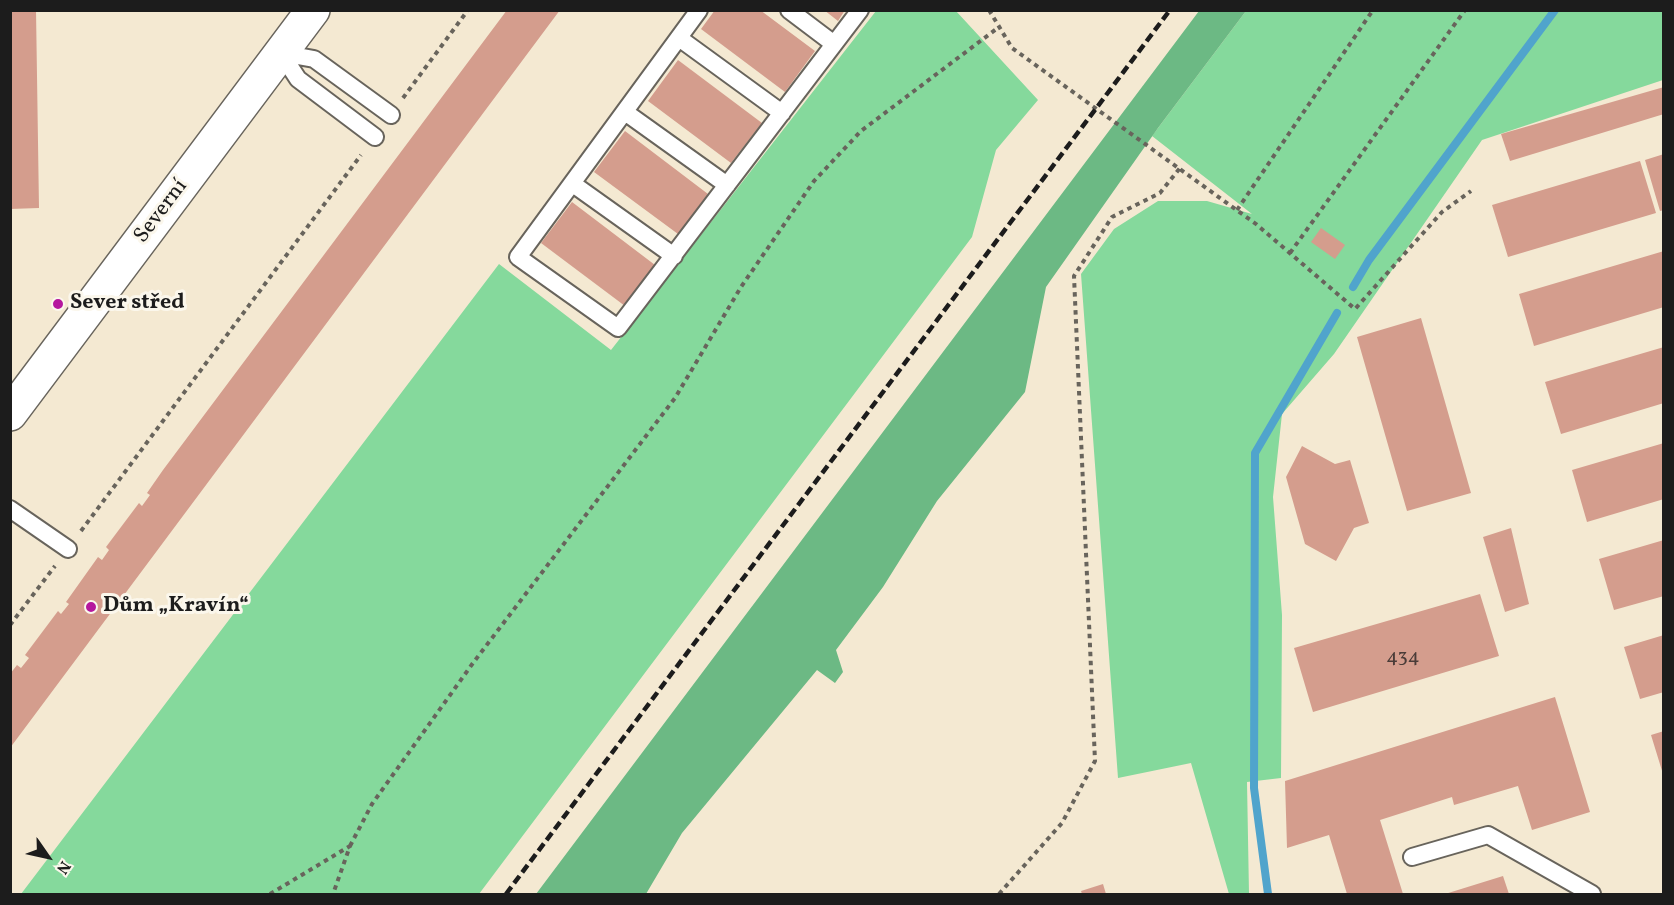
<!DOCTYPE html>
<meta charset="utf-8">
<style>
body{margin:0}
#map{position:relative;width:1674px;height:905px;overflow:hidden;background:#f4e9d2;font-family:Vollkorn,serif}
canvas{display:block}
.frame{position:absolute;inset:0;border:12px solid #1c1c1c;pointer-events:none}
.north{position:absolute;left:18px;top:827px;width:60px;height:60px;-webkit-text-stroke:4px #fbf7ec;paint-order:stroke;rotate:124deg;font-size:16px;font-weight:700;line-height:24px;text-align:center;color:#1c1c1c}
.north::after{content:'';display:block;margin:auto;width:21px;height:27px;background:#1c1c1c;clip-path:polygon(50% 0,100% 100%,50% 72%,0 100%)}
</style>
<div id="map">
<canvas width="1674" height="905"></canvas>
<div class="frame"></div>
<div class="north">N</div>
</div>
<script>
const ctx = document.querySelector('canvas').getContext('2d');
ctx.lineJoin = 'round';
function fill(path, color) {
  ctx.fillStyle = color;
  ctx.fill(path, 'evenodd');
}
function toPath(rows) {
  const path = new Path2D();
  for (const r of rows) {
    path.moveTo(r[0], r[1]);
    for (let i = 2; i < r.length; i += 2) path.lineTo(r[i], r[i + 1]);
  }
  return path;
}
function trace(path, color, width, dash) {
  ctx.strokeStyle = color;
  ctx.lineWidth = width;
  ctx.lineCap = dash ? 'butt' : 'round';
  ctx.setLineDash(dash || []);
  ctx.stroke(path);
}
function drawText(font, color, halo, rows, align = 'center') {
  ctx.font = font + ' Vollkorn,serif';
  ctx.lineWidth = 6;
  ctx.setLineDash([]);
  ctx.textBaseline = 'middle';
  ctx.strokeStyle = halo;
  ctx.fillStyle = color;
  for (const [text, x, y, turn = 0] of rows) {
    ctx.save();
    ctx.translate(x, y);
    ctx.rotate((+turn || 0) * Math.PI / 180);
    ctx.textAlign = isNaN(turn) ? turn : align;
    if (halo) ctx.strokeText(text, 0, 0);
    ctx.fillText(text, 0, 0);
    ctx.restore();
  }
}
fill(toPath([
 [876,11,956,11,1038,100,996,150,972,237,479,894,21,894,499,264,611,350],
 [1246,11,1663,11,1663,80,1482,140,1334,354,1282,414,1273,497,1282,615,1281,778,1247,782,1249,894,1229,894,1191,763,1118,778,1081,274,1114,229,1158,201,1207,201,1252,214,1152,136]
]), '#85d99c');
fill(toPath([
 [1199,11,1246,11,1158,128,1046,287,1025,392,937,501,883,587,836,650,843,672,835,683,817,670,682,833,646,894,536,894]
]), '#6cb984');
trace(toPath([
 [1353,287,1369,260,1555,10],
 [1268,894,1254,788,1255,453,1337,313]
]), '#50a4cc', 8);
fill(toPath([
 [10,10,36,10,39,208,10,209],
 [507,10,560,10,10,748,10,674,17,665,21,668,29,658,25,655,58,611,61,614,69,604,66,602,98,557,102,560,109,550,106,547,139,503,142,506,150,495,147,493,163,470],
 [715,10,760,10,815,51,785,92,701,29],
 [824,10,845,10,838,21],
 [678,60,762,123,731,163,648,101],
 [1664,87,1664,114,1510,161,1501,134],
 [625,131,708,194,678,234,594,172],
 [1664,154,1664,210,1660,211,1645,160],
 [1640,161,1656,213,1508,257,1492,205],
 [572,202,655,265,625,306,541,243],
 [1321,228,1345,245,1335,259,1311,242],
 [1664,251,1664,307,1534,346,1519,294],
 [1421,318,1471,493,1407,511,1357,337],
 [1664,347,1664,403,1561,434,1545,382],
 [1664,443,1664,499,1587,522,1572,470],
 [1302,446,1335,464,1350,460,1369,523,1354,528,1336,561,1305,544,1286,477],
 [1511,528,1529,604,1505,612,1483,537],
 [1664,540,1664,596,1614,610,1599,559],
 [1480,594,1499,656,1313,712,1294,648],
 [1664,635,1664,692,1640,699,1624,647],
 [1555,697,1590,812,1532,830,1518,786,1454,805,1452,797,1380,820,1403,894,1347,894,1329,835,1287,848,1285,781],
 [1664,731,1664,774,1663,774,1651,735],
 [1503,876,1509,894,1445,894],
 [1103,884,1106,894,1082,894,1081,891]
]), '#d49d8d');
const service = toPath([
 [699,10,518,257,618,328,860,10],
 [789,10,834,44],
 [679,38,782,113],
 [281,53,314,59,391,115],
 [281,53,298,79,375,137],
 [625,112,727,185],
 [573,184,674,256],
 [10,509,68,549],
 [1412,857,1488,835,1592,894]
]);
const tertiary = toPath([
 [10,414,313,10]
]);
trace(service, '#68645c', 20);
trace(tertiary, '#68645c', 36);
trace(toPath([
 [989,10,1012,48,1256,224,1355,309,1442,212,1471,191],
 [403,98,468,10],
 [1237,210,1373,10],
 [1290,253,1465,10],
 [81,531,361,155],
 [10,625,55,566],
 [350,846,372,804,473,663,675,398,741,287,814,181,861,131,999,27],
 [270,894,350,846,333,894],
 [999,894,1062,823,1095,761,1074,276,1112,217,1160,193,1180,168]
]), '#68645c', 4, [4.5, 4.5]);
trace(service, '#fff', 16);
trace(tertiary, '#fff', 33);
trace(toPath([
 [506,894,1170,10]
]), '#1c1c1c', 4.5, [9, 4.5]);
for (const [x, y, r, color] of [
 [58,304,6,"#b5179e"],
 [91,607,6,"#b5179e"]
]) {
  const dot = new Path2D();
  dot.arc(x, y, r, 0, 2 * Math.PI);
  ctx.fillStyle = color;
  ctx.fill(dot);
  trace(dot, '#fbf7ec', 2);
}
drawText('20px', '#4a3c38', null, [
 ["434",1403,658]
]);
drawText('22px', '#1c1c1c', '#fbf7ec', [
 ["Severní",162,212,-53]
]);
drawText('bold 22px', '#1c1c1c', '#fbf7ec', [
 ["Sever střed",70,304],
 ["Dům „Kravín“",103,607]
], 'left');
</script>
